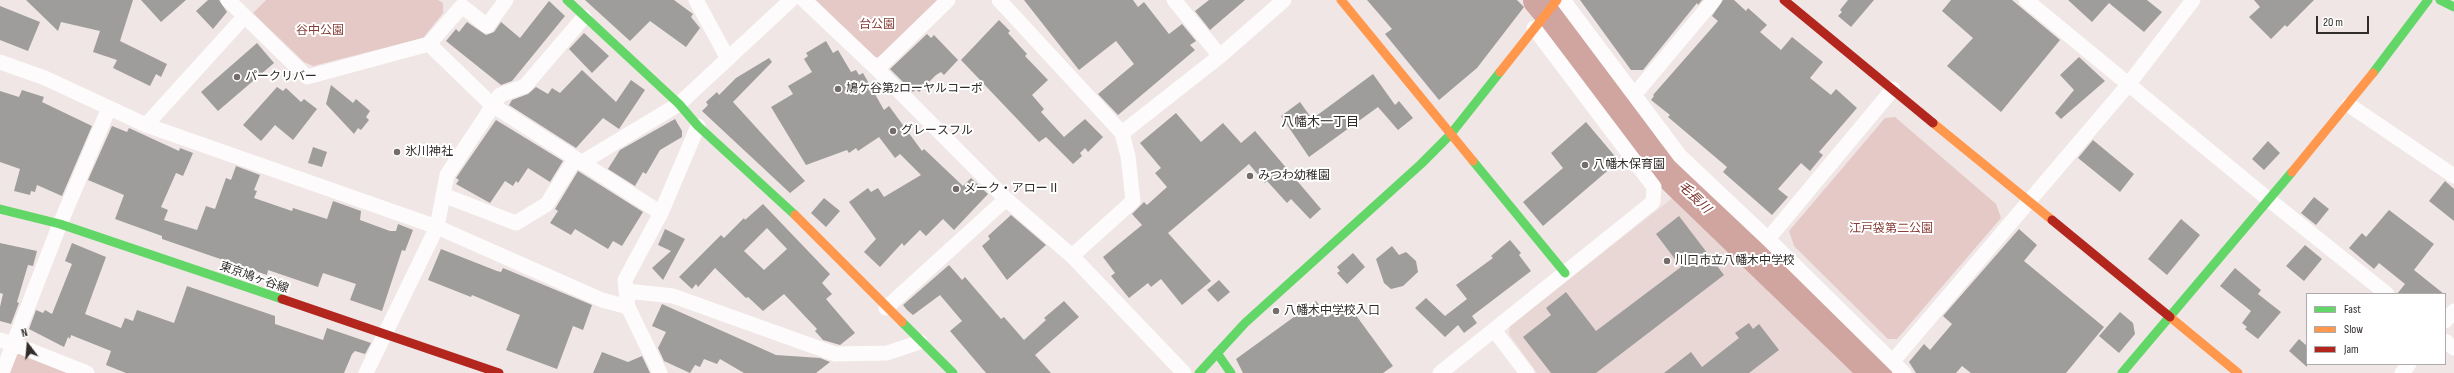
<!DOCTYPE html>
<meta charset="utf-8">
<style>
body{margin:0}
#map{position:relative;width:2454px;height:373px;overflow:hidden;background:#efe6e5;font-family:"Sofia Sans Condensed",sans-serif}
canvas{display:block}
.legend{position:absolute;left:2306px;top:293px;width:140px;height:72px;box-sizing:border-box;background:#fff;border:1px solid #adaaaa;margin:0;padding:5px 7px;list-style:none;font-size:12px;color:#312b2a}
.legend li{display:flex;align-items:center;gap:8px;height:20px}
.legend b{width:20px;border:1px solid #adaaaa}
.north{position:absolute;left:8px;top:325px;width:40px;height:40px;-webkit-text-stroke:3px #fff;paint-order:stroke;rotate:344deg;font-size:11px;font-weight:700;line-height:16px;text-align:center;color:#312b2a}
.north::after{content:'';display:block;margin:auto;width:14px;height:18px;background:#312b2a;clip-path:polygon(50% 0,100% 100%,50% 72%,0 100%)}
.scale{position:absolute;left:2316px;top:16px;width:53px;height:18px;box-sizing:border-box;border:2px solid #312b2a;border-top:0;padding-left:5px;font-size:12px;line-height:14px;white-space:nowrap;color:#312b2a;-webkit-text-stroke:3px #fff;paint-order:stroke}
</style>
<div id="map">
<canvas width="2454" height="373"></canvas>
<ul class="legend">
<li><b style="height:5px;background:#63d668"></b>Fast</li>
<li><b style="height:5px;background:#ff974d"></b>Slow</li>
<li><b style="height:5px;background:#b3261e"></b>Jam</li>
</ul>
<div class="north">N</div>
<div class="scale">20 m</div>
</div>
<script>
const ctx = document.querySelector('canvas').getContext('2d');
ctx.lineJoin = 'round';
function fill(path, color) {
  ctx.fillStyle = color;
  ctx.fill(path, 'evenodd');
}
function toPath(rows) {
  const path = new Path2D();
  for (const r of rows) {
    path.moveTo(r[0], r[1]);
    for (let i = 2; i < r.length; i += 2) path.lineTo(r[i], r[i + 1]);
  }
  return path;
}
function trace(path, color, width, dash) {
  ctx.strokeStyle = color;
  ctx.lineWidth = width;
  ctx.lineCap = dash ? 'butt' : 'round';
  ctx.setLineDash(dash || []);
  ctx.stroke(path);
}
function drawText(font, color, halo, rows, align = 'center') {
  ctx.font = font + ' "Sofia Sans Condensed","Noto Sans JP",sans-serif';
  ctx.lineWidth = 4;
  ctx.setLineDash([]);
  ctx.textBaseline = 'middle';
  ctx.strokeStyle = halo;
  ctx.fillStyle = color;
  for (const [text, x, y, turn = 0] of rows) {
    ctx.save();
    ctx.translate(x, y);
    ctx.rotate((+turn || 0) * Math.PI / 180);
    ctx.textAlign = isNaN(turn) ? turn : align;
    if (halo) ctx.strokeText(text, 0, 0);
    ctx.fillText(text, 0, 0);
    ctx.restore();
  }
}
fill(toPath([
 [1675,196,1821,340,1854,373,1537,373,1509,334,1510,326]
]), '#e8d7d5');
fill(toPath([
 [266,0,438,0,443,3,443,13,423,38,313,66,304,62,253,13],
 [816,0,939,0,880,57,875,57],
 [1895,117,1996,204,2001,218,1897,339,1888,339,1794,246,1789,231,1885,118],
 [22,353,70,373,9,373,15,355]
]), '#e4c9c6');
trace(toPath([
 [1539,0,1565,31,1649,154,1876,373]
]), '#d0a5a0', 32);
fill(toPath([
 [26,0,133,0,120,41,167,64,161,77,156,74,150,86,113,68,117,60,93,52,100,31,61,22,58,31],
 [141,0,186,0,161,22],
 [208,0,219,0,227,12,213,29,196,11],
 [585,0,674,0,693,14,691,17,700,28,686,47,650,21,630,41],
 [1024,0,1133,0,1138,7,1144,2,1169,34,1182,24,1196,41,1190,45,1195,50,1118,115,1098,94,1134,64,1116,41,1079,70],
 [1209,0,1245,0,1210,30,1195,11],
 [1367,0,1517,0,1524,7,1477,68,1439,100,1385,34,1392,29],
 [1580,0,1702,0,1698,5,1697,3,1643,70,1631,70],
 [1723,0,1734,0,1746,11,1748,8,1767,25,1760,32,1781,50,1792,37,1823,62,1810,78,1831,95,1836,89,1857,108,1819,152,1823,155,1810,171,1801,163,1778,189,1788,197,1772,215,1723,172,1727,167,1668,117,1670,115,1651,100,1654,96,1653,95,1718,21,1712,16],
 [1848,0,1874,0,1851,27,1838,16,1842,12,1840,10],
 [1951,0,2012,0,2060,40,2001,112,1947,66,1973,38,1942,11],
 [2068,0,2147,0,2162,12,2144,32,2109,3,2092,22],
 [2254,0,2314,0,2287,27,2285,25,2271,39,2249,17,2260,7],
 [549,1,565,16,512,81,501,85,446,41,456,29,459,32,467,22,486,35,494,32,501,22,520,38],
 [0,6,40,22,28,51,0,40],
 [999,20,1010,31,1008,33,1027,54,1025,56,1048,80,1032,95,1044,109,1041,112,1064,137,1085,119,1103,137,1088,152,1085,148,1080,153,1078,150,1082,156,1073,164,1046,137,1039,142,961,60],
 [584,33,609,56,592,73,569,49],
 [927,34,931,38,934,35,958,60,944,75,941,72,936,75,919,92,916,89,913,92,890,69],
 [826,41,833,53,838,50,851,72,856,70,859,75,863,73,884,110,889,106,922,151,924,149,963,186,971,178,988,194,954,230,943,219,926,236,920,230,904,246,902,243,880,267,864,252,876,239,849,202,868,188,871,192,878,188,884,197,921,175,900,154,895,158,879,137,858,151,856,148,849,153,847,150,806,165,771,107,793,94,788,86,812,72,804,59,808,56,806,53],
 [257,43,274,63,218,111,201,92],
 [2079,57,2105,81,2061,119,2055,113,2074,90,2060,75],
 [769,58,772,62,733,102,805,181,790,193,702,111,708,105,706,102,717,92,719,95,736,78],
 [582,70,616,102,631,80,645,90,619,129,603,118,576,148,509,105,512,100,528,94,536,87,548,94,552,88,560,93],
 [1373,74,1395,105,1399,101,1413,118,1398,130,1378,107,1309,157,1281,116,1300,102,1312,119],
 [331,85,353,103,356,99,370,111,366,117,369,120,361,130,358,128,354,134,326,104],
 [277,87,283,91,286,88,301,102,304,99,317,109,293,140,275,125,261,141,243,125],
 [22,90,44,97,42,102,92,126,62,196,37,185,35,192,31,191,30,195,14,191,20,169,0,162,0,91,19,97],
 [1176,113,1201,142,1223,123,1241,143,1255,131,1321,209,1310,219,1291,199,1287,203,1267,181,1265,183,1249,164,1168,233,1211,281,1182,305,1161,279,1151,287,1148,283,1129,298,1111,276,1115,273,1103,257,1142,225,1132,214,1144,202,1147,205,1167,187,1155,173,1161,168,1140,143],
 [675,119,682,131,682,137,660,150,646,174,643,172,635,186,608,169,620,150],
 [496,120,563,161,550,182,528,168,518,183,516,181,513,186,505,181,490,203,456,184,459,180,456,178],
 [1586,122,1619,161,1543,226,1523,202,1563,168,1551,153],
 [112,126,127,132,129,128,179,151,180,148,193,153,183,176,176,173,161,207,168,210,164,220,197,230,206,206,215,209,226,178,231,180,236,166,260,175,254,190,257,191,254,198,292,211,293,208,327,219,333,201,361,211,360,220,390,231,396,231,398,224,413,230,405,251,402,250,382,311,350,300,356,284,323,273,318,287,268,270,267,275,162,239,162,236,115,219,124,195,88,180],
 [2093,140,2134,174,2120,192,2078,158],
 [2268,141,2280,153,2264,170,2252,159],
 [313,147,327,152,322,167,308,163],
 [578,171,643,212,622,246,613,241,608,249,575,229,571,235,550,223,558,211,555,209],
 [2445,181,2454,189,2454,221,2429,201],
 [2314,197,2329,209,2316,225,2301,213],
 [824,198,840,211,826,227,811,213],
 [763,204,830,274,822,283,832,294,826,299,855,333,840,345,823,340,815,331,817,329,784,294,763,311,748,297,746,298,715,268,698,287,696,284,692,289,679,277,721,235,724,238,744,218,745,220],
 [767,228,787,249,764,270,744,251],
 [2389,210,2434,244,2414,270,2444,294,2397,294,2405,284,2379,263,2374,269,2349,248,2362,233,2366,237],
 [1011,215,1046,245,1007,280,982,246,990,239,988,236],
 [1679,216,1724,275,1596,373,1551,373,1523,337,1551,315,1546,308,1566,292,1596,331,1681,267,1656,234],
 [2181,219,2200,235,2167,275,2148,259],
 [665,229,685,239,663,280,652,268,671,251,658,245],
 [2019,229,2037,245,2024,261,2104,327,2066,373,1971,373,1962,366,1956,373,1916,373,1909,362,1924,344,1930,350,1952,324,1943,316],
 [1510,240,1521,253,1519,255,1531,271,1472,316,1477,323,1464,333,1458,325,1445,337,1415,308,1426,298,1445,316,1467,299,1456,285,1493,258,1491,256],
 [0,243,37,251,33,266,28,265,17,302,19,303,11,324,0,321,0,307,3,294,0,293],
 [72,243,106,257,85,314,121,328,125,318,133,321,137,310,174,323,187,286,275,316,275,324,323,340,327,328,371,343,365,354,355,351,352,354,344,373,126,373,106,365,111,351,71,335,70,339,68,337,64,347,29,329,36,310,43,313,45,310,52,314,72,264,65,261],
 [2305,245,2322,259,2304,281,2286,266],
 [1392,246,1399,255,1406,252,1416,261,1418,272,1403,286,1391,289,1384,283,1376,259],
 [441,249,497,271,501,272,503,268,592,305,583,330,573,326,557,369,506,350,520,315,472,295,471,297,428,280],
 [1353,253,1365,267,1347,284,1337,273,1340,271,1337,267],
 [949,265,962,280,965,277,1001,319,1004,317,1024,340,1046,320,1044,318,1064,301,1079,317,1035,355,1051,373,986,373,950,331,962,321,940,295,913,315,907,310,903,305],
 [2235,268,2261,290,2258,294,2281,312,2258,339,2245,329,2247,327,2242,323,2251,311,2220,286],
 [1219,280,1230,292,1218,302,1207,290],
 [1316,301,1328,317,1347,303,1393,366,1383,373,1243,373,1236,359],
 [662,304,776,355,820,358,830,362,816,373,744,373,720,359,717,364,704,359,700,367,695,365,690,373,664,361,658,348,666,332,652,326],
 [2120,312,2133,323,2135,334,2119,353,2099,336],
 [1749,323,1753,329,1759,324,1779,350,1749,373,1664,373,1691,352,1702,367,1739,338,1735,333],
 [2299,339,2307,346,2307,367,2289,351],
 [602,352,628,362,642,356,650,373,593,373]
]), '#9e9d9b');
trace(toPath([
 [228,0,307,77,429,44,492,105,661,213],
 [696,0,728,59],
 [804,0,877,69,1006,199,1072,256,1184,373],
 [999,0,1122,133,1128,156,1133,201,1072,256],
 [1174,0,1220,56],
 [1563,0,1680,156,1768,239,1904,373],
 [2026,0,2268,199,2387,294],
 [429,44,462,6,487,26,506,0],
 [0,62,45,78,146,125,437,227,602,300,628,307],
 [877,69,948,0],
 [1635,94,1714,0],
 [2349,105,2454,176],
 [146,125,244,17],
 [1122,133,1220,56,1284,0],
 [581,163,679,104,791,0],
 [443,195,516,223,547,204,575,159],
 [1768,239,1893,89],
 [626,291,673,296,835,354,887,353,920,342],
 [886,308,1006,199],
 [2445,321,2454,311],
 [1494,330,1527,373],
 [0,340,14,344,87,373],
 [2445,341,2454,348],
 [1893,361,2128,85,2193,0],
 [2,373,60,224,109,108],
 [366,373,437,227,447,175,500,95,525,86,584,17],
 [660,373,628,307,625,280,661,213,698,126],
 [1440,373,1653,202,1654,187,1534,28],
 [2402,373,2409,364]
]), '#fdfbfb', 15);
trace(toPath([
 [567,0,679,104,698,126,795,215],
 [2440,0,2454,7],
 [2373,73,2428,0],
 [1473,161,1565,273],
 [0,209,60,224,282,299],
 [902,322,953,373],
 [1217,353,1231,373],
 [1199,373,1245,323,1421,164,1450,135,1500,72],
 [2122,373,2292,172]
]), '#63d668', 9);
trace(toPath([
 [1341,0,1473,161],
 [1500,72,1557,0],
 [1933,123,2052,220],
 [2292,172,2373,73],
 [795,215,902,322],
 [2170,317,2238,373]
]), '#ff974d', 9);
trace(toPath([
 [1784,0,1933,123],
 [2052,220,2170,317],
 [282,299,499,373]
]), '#b3261e', 9);
for (const [x, y, r, color] of [
 [237,77,4,"#746c6b"],
 [838,89,4,"#746c6b"],
 [893,131,4,"#746c6b"],
 [397,152,4,"#746c6b"],
 [1585,165,4,"#746c6b"],
 [1250,176,4,"#746c6b"],
 [956,189,4,"#746c6b"],
 [1667,261,4,"#746c6b"],
 [1276,311,4,"#746c6b"]
]) {
  const dot = new Path2D();
  dot.arc(x, y, r, 0, 2 * Math.PI);
  ctx.fillStyle = color;
  ctx.fill(dot);
  trace(dot, '#fff', 1.5);
}
drawText('12px', '#873e37', '#fff', [
 ["台公園",877,25],
 ["谷中公園",320,31],
 ["江戸袋第二公園",1891,229]
]);
drawText('12px', '#312b2a', '#fff', [
 ["パークリバー",245,77],
 ["鳩ケ谷第2ローヤルコーポ",846,89],
 ["グレースフル",901,131],
 ["氷川神社",405,152],
 ["八幡木保育園",1593,165],
 ["みつわ幼稚園",1258,176],
 ["メーク・アローⅡ",964,189],
 ["川口市立八幡木中学校",1675,261],
 ["八幡木中学校入口",1284,311]
], 'left');
drawText('12px', '#312b2a', '#fff', [
 ["東京鳩ヶ谷線",254,278,19]
]);
drawText('13px', '#312b2a', '#fff', [
 ["八幡木一丁目",1320,123]
]);
drawText('italic 13px', '#762f2a', '#fff', [
 ["毛長川",1694,198,44]
]);
</script>
